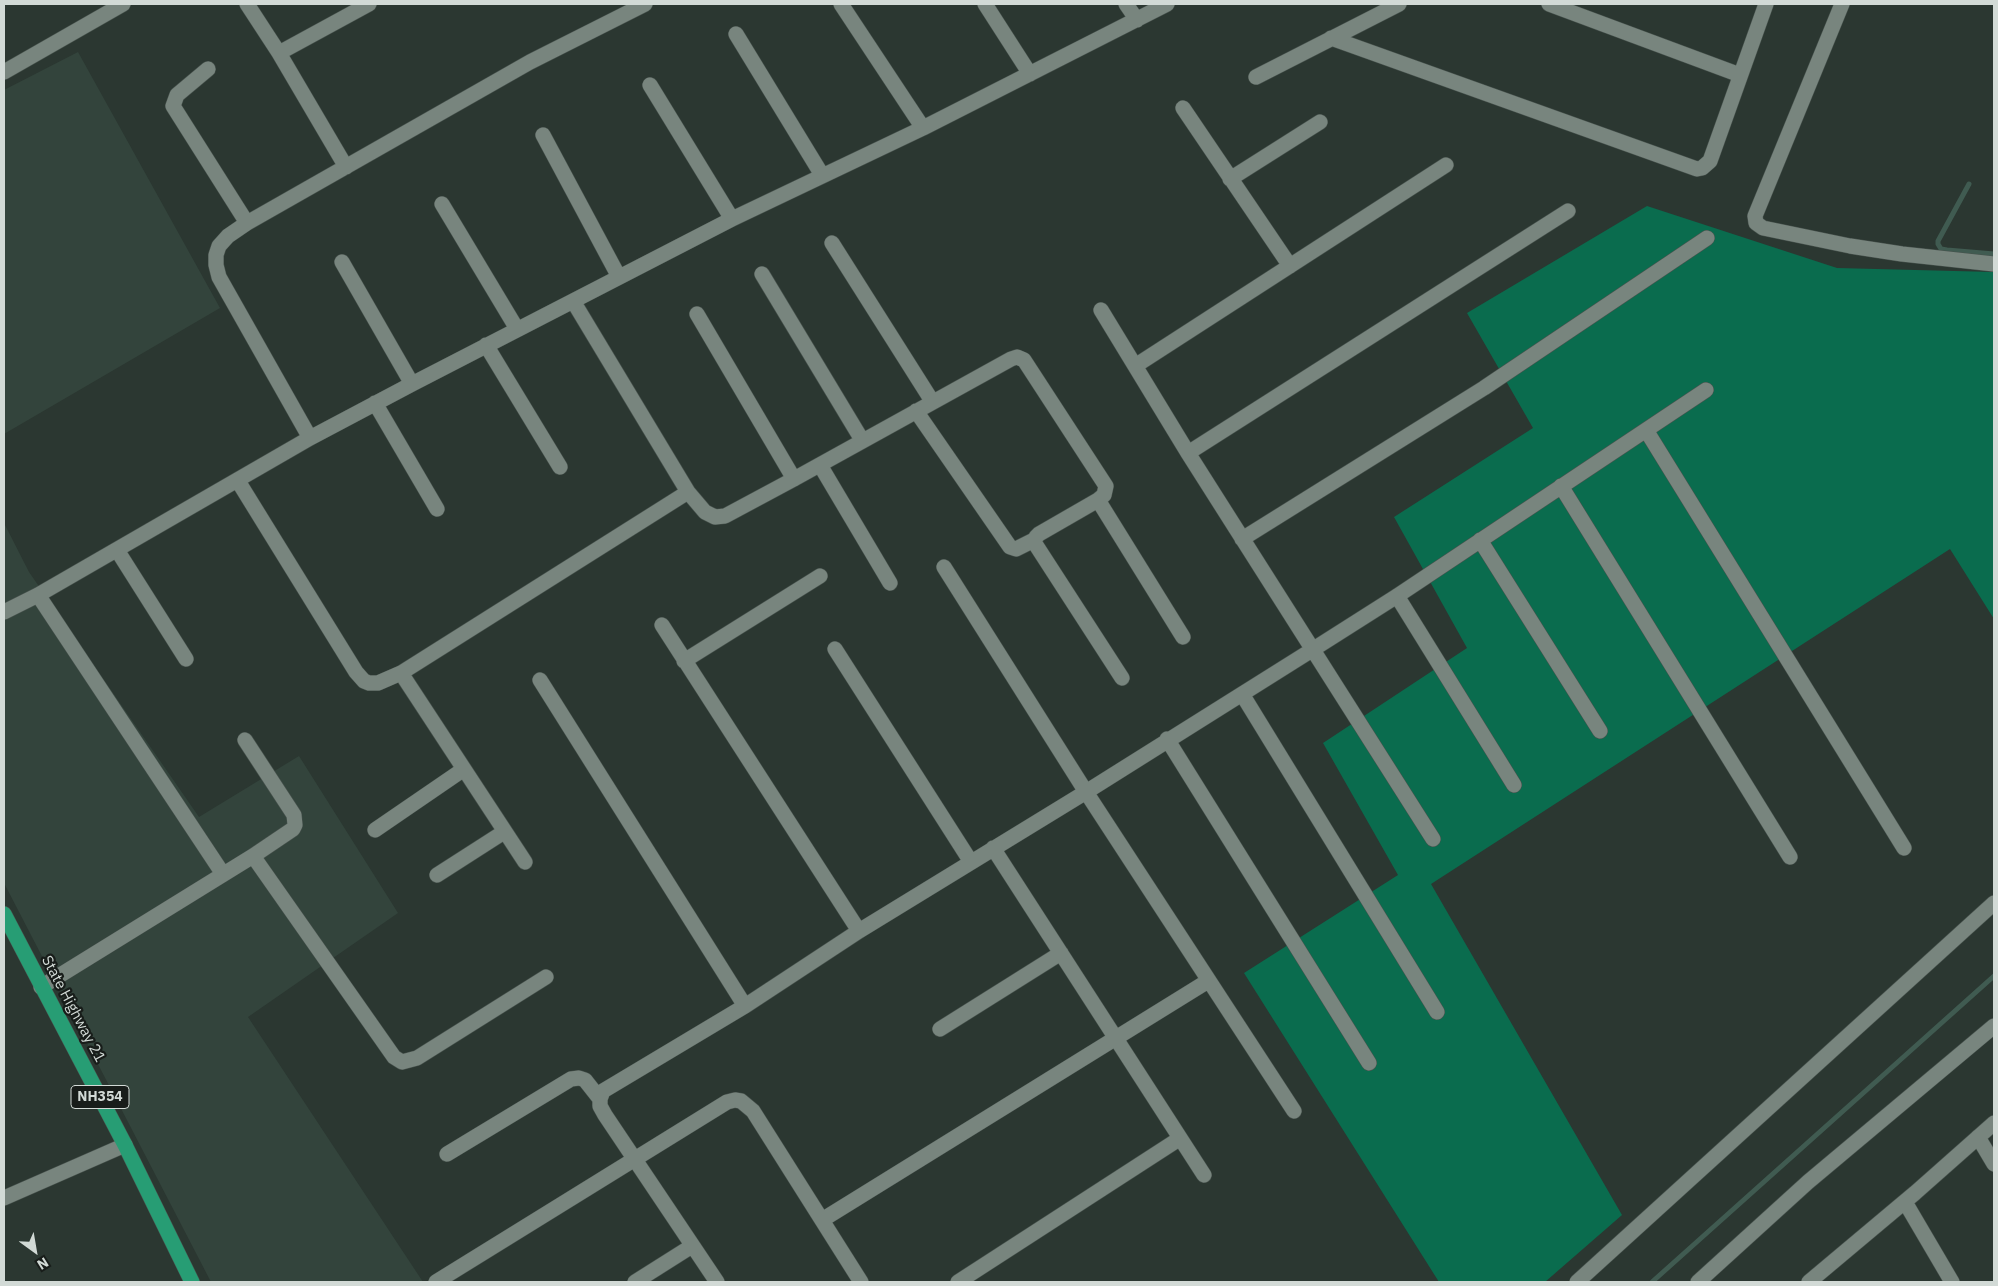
<!DOCTYPE html>
<style>
body{margin:0}
#map{position:relative;width:1998px;height:1286px;overflow:hidden;background:#2b3731;font-family:"IBM Plex Sans",sans-serif}
canvas{display:block}
.frame{position:absolute;inset:0;border:5px solid #d2dad6;pointer-events:none}
.north{position:absolute;left:10px;top:1226px;width:50px;height:50px;-webkit-text-stroke:4px #181d1a;paint-order:stroke;rotate:148deg;font-size:14px;font-weight:700;line-height:20px;text-align:center;color:#d2dad6}
.north::after{content:'';display:block;margin:auto;width:18px;height:22px;background:#d2dad6;clip-path:polygon(50% 0,100% 100%,50% 72%,0 100%)}
</style>
<div id="map">
<canvas width="1998" height="1286"></canvas>
<div class="frame"></div>
<div class="north">N</div>
</div>
<script>
const ctx = document.querySelector('canvas').getContext('2d');
ctx.lineJoin = 'round';
function fill(path, color) {
  ctx.fillStyle = color;
  ctx.fill(path, 'evenodd');
}
function toPath(rows) {
  const path = new Path2D();
  for (const r of rows) {
    path.moveTo(r[0], r[1]);
    for (let i = 2; i < r.length; i += 2) path.lineTo(r[i], r[i + 1]);
  }
  return path;
}
function trace(path, color, width, dash) {
  ctx.strokeStyle = color;
  ctx.lineWidth = width;
  ctx.lineCap = dash ? 'butt' : 'round';
  ctx.setLineDash(dash || []);
  ctx.stroke(path);
}
function drawText(font, color, halo, rows, align = 'center') {
  ctx.font = font + ' "IBM Plex Sans",sans-serif';
  ctx.lineWidth = 4.5;
  ctx.setLineDash([]);
  ctx.textBaseline = 'middle';
  ctx.strokeStyle = halo;
  ctx.fillStyle = color;
  for (const [text, x, y, turn = 0] of rows) {
    ctx.save();
    ctx.translate(x, y);
    ctx.rotate((+turn || 0) * Math.PI / 180);
    ctx.textAlign = isNaN(turn) ? turn : align;
    if (halo) ctx.strokeText(text, 0, 0);
    ctx.fillText(text, 0, 0);
    ctx.restore();
  }
}
fill(toPath([
 [78,52,220,308,4,434,4,90],
 [4,523,29,572,199,817,299,756,398,913,248,1017,423,1282,211,1282,4,883]
]), '#33443c');
fill(toPath([
 [1647,206,1837,268,1994,272,1994,619,1950,549,1431,884,1622,1215,1545,1282,1439,1282,1244,973,1398,875,1323,743,1467,648,1394,517,1533,428,1467,313]
]), '#0a6c4e');
trace(toPath([
 [1969,184,1938,241,1938,244,1941,249,1947,250,1994,254],
 [1652,1282,1994,976]
]), '#405b51', 5);
const minor = toPath([
 [247,4,279,53,346,167],
 [841,4,923,128],
 [985,4,1030,74],
 [1126,4,1137,20],
 [1549,4,1740,75],
 [1842,4,1755,216,1756,223,1763,228,1850,246,1902,254,1994,264],
 [736,34,822,175],
 [1331,38,1697,169,1702,168,1710,161,1766,4],
 [279,53,369,4],
 [208,69,177,95,173,106,247,223],
 [4,72,123,4],
 [1256,77,1399,4],
 [650,85,732,219],
 [1183,108,1290,266],
 [543,135,619,277],
 [1230,179,1320,122],
 [442,204,517,329],
 [832,243,932,401],
 [342,262,412,384],
 [762,274,862,440],
 [573,301,688,492,705,512,715,517,725,516,794,479,1011,359,1017,357,1024,360,1106,486,1104,495,1098,500,1039,534,1036,537,1034,542,1122,678],
 [1101,310,1188,453,1433,839],
 [697,314,794,479],
 [486,345,560,467],
 [1135,366,1446,165],
 [375,403,437,509],
 [916,411,1010,547,1016,549,1034,540],
 [1646,430,1904,848],
 [310,438,219,277,216,265,216,255,219,246,228,236,247,223,530,62,645,4],
 [1188,453,1568,211],
 [820,465,890,583],
 [238,481,356,672,364,681,369,683,378,683,401,673,688,492],
 [1561,486,1790,857],
 [1098,500,1183,637],
 [1242,539,1484,388,1707,238],
 [1480,540,1600,731],
 [117,550,186,659],
 [944,567,1086,792,1294,1111],
 [38,595,223,874],
 [1397,596,1514,785],
 [4,612,38,595,310,438,412,384,732,219,923,128,1167,4],
 [662,625,859,931],
 [835,649,971,862],
 [684,661,820,576],
 [401,673,525,862],
 [540,680,745,1006],
 [1242,694,1437,1012],
 [1167,739,1369,1063],
 [375,830,464,769],
 [993,848,1204,1175],
 [253,856,394,1057,402,1062,417,1058,546,977],
 [437,875,504,832],
 [41,987,253,856,293,829,295,825,294,815,245,740],
 [940,1029,1061,953],
 [1978,1137,1994,1164],
 [447,1154,571,1079,579,1078,585,1080,600,1099],
 [4,1198,125,1145],
 [1905,1202,1952,1282],
 [822,1220,1208,981],
 [436,1282,727,1102,735,1100,741,1101,753,1111,861,1282],
 [635,1282,692,1246],
 [717,1282,605,1115,600,1106,600,1099,603,1091,745,1006,859,931,1086,792,1312,650,1397,596,1706,390],
 [958,1282,1179,1139],
 [1577,1282,1994,903],
 [1698,1282,1808,1182,1994,1026],
 [1809,1282,1915,1193,1994,1123]
]);
const highway = toPath([
 [4,914,125,1145,192,1282]
]);
trace(minor, '#48534e', 16);
trace(highway, '#48534e', 16);
trace(minor, '#78857e', 15);
trace(highway, '#279d74', 15);
for (const [x, y, w] of [
 [100,1097,58]
]) {
  const box = new Path2D();
  box.roundRect(x - w / 2, y - 11.5, w, 23, 4);
  ctx.fillStyle = '#181d1a';
  ctx.fill(box);
  trace(box, '#d2dad6', 1);
}
drawText('bold 14px', '#d2dad6', null, [
 ["NH354",100,1097]
]);
drawText('15px', '#d2dad6', '#181d1a', [
 ["State Highway 21",73,1009,62]
]);
</script>
